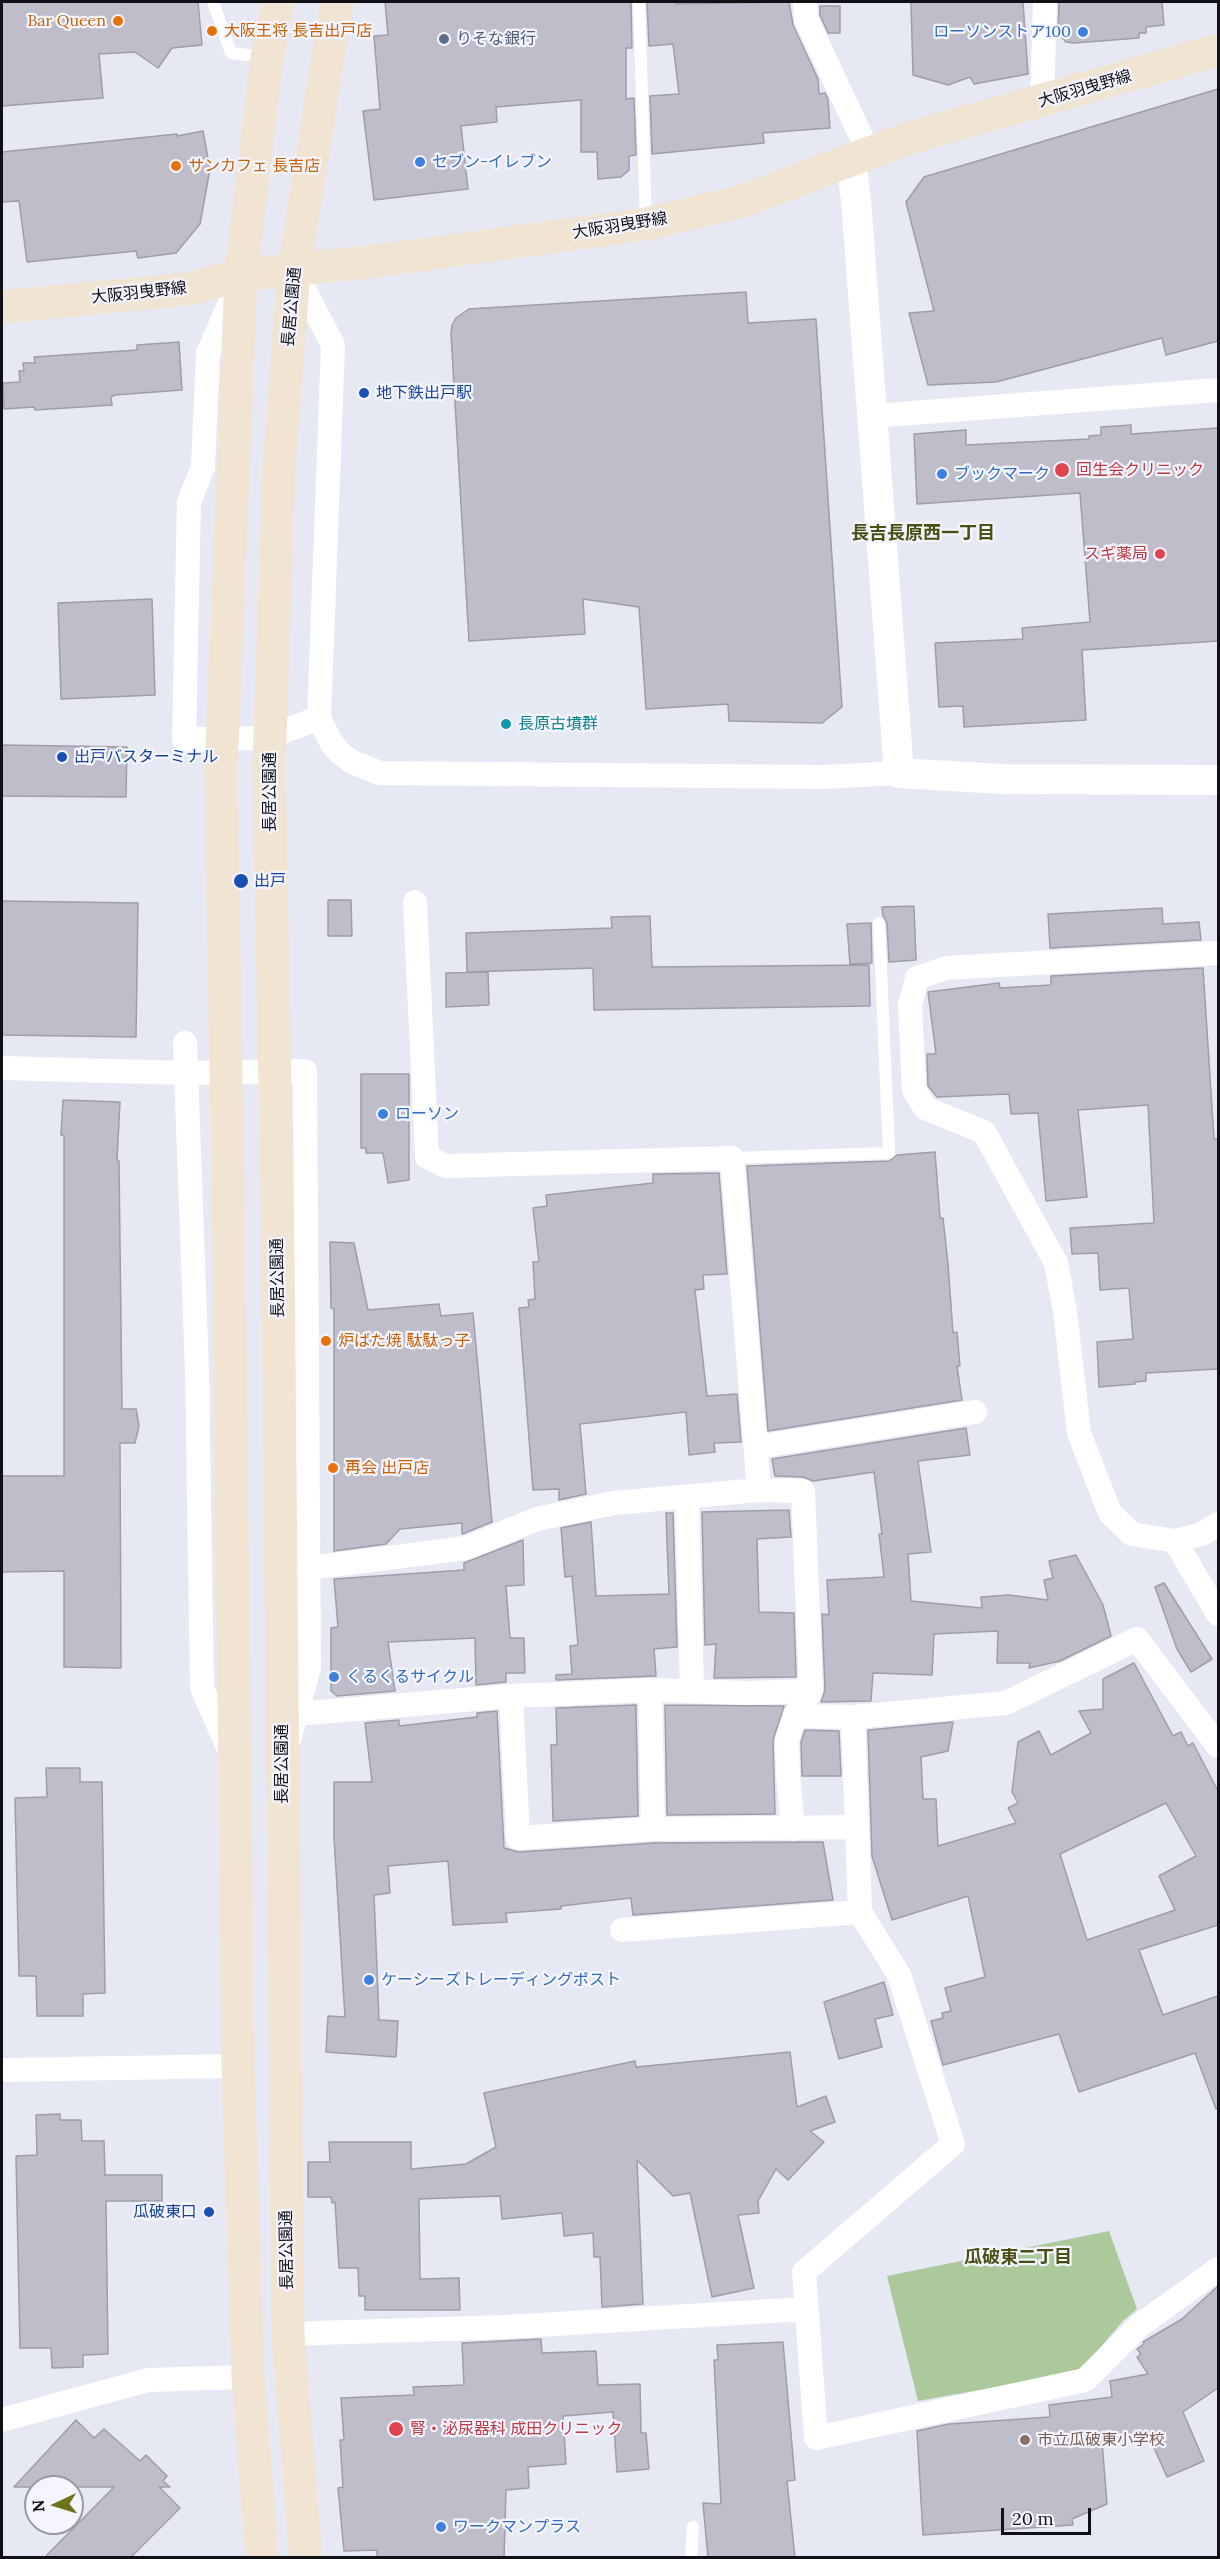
<!DOCTYPE html>
<meta charset="utf-8">
<style>
body{margin:0}
#map{position:relative;width:1220px;height:2559px;overflow:hidden;background:#e6e8f4;font-family:Lora,serif}
canvas{display:block}
.frame{position:absolute;inset:0;border:3px solid #101115;pointer-events:none}
.north{position:absolute;left:24px;top:2475px;width:60px;height:60px;box-sizing:border-box;background:#f4f5ff;border:2px solid #999aa1;border-radius:50%;rotate:266deg;font-size:16px;font-weight:700;line-height:24px;text-align:center;color:#101115}
.north::after{content:'';display:block;margin:auto;width:21px;height:27px;background:#6f741c;clip-path:polygon(50% 0,100% 100%,50% 72%,0 100%)}
.scale{position:absolute;left:1001px;top:2508px;width:90px;height:27px;box-sizing:border-box;border:3px solid #101115;border-top:0;padding-left:8px;font-size:18px;line-height:21px;white-space:nowrap;color:#101115;-webkit-text-stroke:4px #f4f5ff;paint-order:stroke}
</style>
<div id="map">
<canvas width="1220" height="2559"></canvas>
<div class="frame"></div>
<div class="north">N</div>
<div class="scale">20 m</div>
</div>
<script>
const ctx = document.querySelector('canvas').getContext('2d');
ctx.lineJoin = 'round';
function fill(path, color) {
  ctx.fillStyle = color;
  ctx.fill(path, 'evenodd');
}
function toPath(rows) {
  const path = new Path2D();
  for (const r of rows) {
    path.moveTo(r[0], r[1]);
    for (let i = 2; i < r.length; i += 2) path.lineTo(r[i], r[i + 1]);
  }
  return path;
}
function trace(path, color, width, dash) {
  ctx.strokeStyle = color;
  ctx.lineWidth = width;
  ctx.lineCap = dash ? 'butt' : 'round';
  ctx.setLineDash(dash || []);
  ctx.stroke(path);
}
function drawText(font, color, halo, rows, align = 'center') {
  ctx.font = font + ' Lora,"Noto Sans JP",serif';
  ctx.lineWidth = 4.5;
  ctx.setLineDash([]);
  ctx.textBaseline = 'middle';
  ctx.strokeStyle = halo;
  ctx.fillStyle = color;
  for (const [text, x, y, turn = 0] of rows) {
    ctx.save();
    ctx.translate(x, y);
    ctx.rotate((+turn || 0) * Math.PI / 180);
    ctx.textAlign = isNaN(turn) ? turn : align;
    if (halo) ctx.strokeText(text, 0, 0);
    ctx.fillText(text, 0, 0);
    ctx.restore();
  }
}
fill(toPath([
 [1109,2231,1137,2309,1123,2321,1079,2372,918,2401,887,2276]
]), '#abc99b');
const building = toPath([
 [2,2,198,2,202,45,172,48,158,68,135,52,99,54,103,98,2,106,2,2],
 [385,2,631,2,632,48,626,48,626,99,634,98,636,155,629,156,629,170,621,177,598,179,597,152,581,152,581,100,496,107,497,122,461,126,468,189,374,200,363,111,380,109,374,36,388,35,385,2],
 [647,2,675,2,676,4,789,2,793,25,818,79,819,94,825,93,828,99,830,128,763,133,764,143,652,154,650,96,679,94,673,44,649,46,647,2],
 [911,2,1023,2,1028,74,974,84,970,77,948,85,913,75,911,2],
 [1059,2,1162,2,1164,25,1146,27,1146,33,1139,33,1139,38,1074,43,1066,42,1058,33,1059,2],
 [820,6,840,6,840,33,828,33,820,15,820,6],
 [1218,89,1218,341,1166,355,1162,338,996,382,928,385,909,313,934,311,906,202,924,177,1218,89],
 [203,131,210,169,200,224,176,253,138,258,136,251,27,262,19,201,2,202,2,152,177,134,177,136,203,131],
 [746,292,748,323,816,319,842,707,822,723,729,721,728,704,646,709,639,607,583,599,585,634,469,641,451,334,452,325,456,318,469,309,746,292],
 [179,342,182,390,115,395,111,397,112,405,35,410,34,407,4,409,3,383,20,382,19,371,24,371,23,363,35,363,34,357,137,350,137,345,179,342],
 [1131,425,1131,434,1218,428,1218,641,1082,650,1086,720,964,727,963,706,939,707,935,643,1023,639,1022,628,1090,622,1080,493,917,504,914,434,966,430,966,445,1089,439,1089,436,1101,435,1101,427,1131,425],
 [152,599,155,695,61,699,58,603,152,599],
 [2,745,127,747,126,797,2,796,2,745],
 [328,900,351,900,352,936,328,936,328,900],
 [2,901,138,903,136,1037,2,1035,2,901],
 [914,906,916,960,889,962,887,923,883,916,882,907,914,906],
 [1162,908,1163,924,1199,922,1201,940,1050,948,1048,914,1162,908],
 [650,916,652,967,869,965,870,1006,594,1010,593,968,467,972,466,933,612,928,611,917,650,916],
 [871,923,872,963,850,964,847,924,871,923],
 [1203,968,1214,1139,1218,1139,1218,1369,1146,1373,1146,1381,1135,1382,1135,1384,1099,1387,1097,1342,1133,1339,1129,1288,1100,1290,1098,1253,1072,1254,1070,1228,1154,1223,1148,1105,1078,1110,1087,1197,1046,1201,1038,1113,1011,1114,1009,1094,937,1097,928,1086,927,1054,936,1054,928,992,999,983,1000,988,1051,985,1051,976,1203,968],
 [488,972,489,1005,446,1007,446,973,488,972],
 [361,1074,409,1074,409,1180,388,1183,383,1153,366,1153,366,1148,361,1148,361,1074],
 [63,1100,120,1102,117,1160,119,1161,122,1409,136,1409,139,1426,135,1443,120,1443,121,1668,64,1667,64,1571,2,1572,2,1476,64,1476,64,1135,61,1135,63,1100],
 [935,1152,940,1218,943,1218,948,1264,953,1333,957,1332,960,1366,957,1366,962,1400,768,1431,747,1166,889,1161,897,1155,935,1152],
 [719,1173,727,1274,703,1275,704,1289,695,1290,707,1396,737,1394,741,1442,714,1443,715,1452,689,1455,686,1412,580,1424,586,1494,559,1500,559,1489,533,1490,519,1308,529,1307,528,1300,535,1299,533,1262,539,1262,533,1208,547,1206,546,1195,653,1183,653,1174,719,1173],
 [330,1242,354,1243,368,1310,439,1304,441,1316,473,1313,492,1522,462,1534,462,1523,400,1529,386,1544,334,1551,334,1309,331,1308,330,1242],
 [966,1428,970,1455,918,1461,931,1552,908,1554,911,1601,982,1608,981,1597,1009,1595,1048,1600,1044,1580,1053,1578,1049,1561,1076,1555,1103,1605,1111,1636,1060,1661,1029,1668,1030,1663,997,1663,998,1631,934,1634,932,1675,873,1673,871,1701,821,1702,825,1690,822,1614,829,1615,827,1580,884,1577,879,1534,882,1534,874,1472,813,1481,803,1477,775,1476,772,1459,966,1428],
 [789,1510,791,1537,757,1539,759,1612,794,1613,796,1677,714,1678,716,1644,705,1645,702,1512,789,1510],
 [666,1513,673,1513,677,1647,654,1649,656,1676,556,1680,556,1675,572,1674,570,1646,578,1645,572,1576,565,1577,561,1528,591,1522,596,1596,669,1594,666,1513],
 [523,1540,524,1585,506,1586,510,1638,524,1638,525,1673,506,1673,506,1682,476,1685,475,1638,388,1642,395,1691,337,1696,331,1691,331,1628,338,1627,334,1579,464,1570,464,1563,523,1540],
 [1164,1583,1212,1659,1191,1672,1177,1649,1155,1587,1164,1583],
 [1134,1663,1173,1736,1181,1732,1188,1746,1193,1743,1218,1791,1218,1925,1139,1950,1163,2015,1218,1996,1218,2108,1216,2109,1195,2053,1079,2092,1059,2034,943,2065,931,2021,943,2018,942,2013,951,2011,945,1988,985,1977,968,1896,892,1920,872,1856,868,1730,953,1722,948,1751,921,1757,923,1799,936,1799,938,1846,1016,1823,1008,1808,1018,1803,1012,1792,1018,1742,1039,1731,1051,1755,1091,1733,1079,1711,1103,1709,1103,1679,1134,1663],
 [1166,1803,1196,1856,1159,1876,1175,1910,1087,1940,1060,1854,1166,1803],
 [636,1705,638,1816,553,1821,551,1745,557,1745,556,1708,636,1705],
 [665,1705,784,1706,773,1740,775,1814,667,1815,665,1705],
 [497,1711,504,1848,519,1852,654,1843,823,1842,833,1900,633,1915,631,1898,561,1906,561,1909,506,1913,507,1922,453,1925,448,1861,388,1866,390,1893,374,1895,379,2020,398,2021,396,2057,326,2052,328,2016,345,2017,334,1838,334,1782,372,1782,365,1723,399,1720,399,1726,477,1717,477,1713,497,1711],
 [805,1730,839,1731,841,1776,802,1776,801,1742,805,1730],
 [46,1768,80,1768,80,1782,102,1782,105,1993,83,1994,83,2016,37,2016,36,1976,19,1976,15,1798,47,1797,46,1768],
 [884,1982,893,2015,875,2019,882,2047,839,2059,824,2002,884,1982],
 [790,2052,797,2107,826,2096,835,2122,810,2131,824,2142,788,2180,776,2169,758,2201,759,2213,738,2215,754,2288,712,2297,690,2193,673,2196,637,2160,643,2304,602,2307,600,2257,594,2257,593,2233,564,2236,562,2213,502,2219,500,2196,419,2199,420,2279,459,2278,460,2310,365,2310,365,2296,359,2296,358,2268,339,2268,335,2202,332,2203,331,2197,308,2197,308,2162,330,2162,329,2142,411,2142,411,2169,466,2164,496,2147,484,2093,635,2061,636,2067,790,2052],
 [60,2114,60,2120,81,2120,82,2141,104,2141,105,2175,162,2175,162,2201,106,2201,108,2354,83,2355,83,2367,52,2368,51,2348,20,2348,16,2156,37,2155,36,2115,60,2114],
 [1218,2286,1218,2388,1183,2412,1204,2461,1167,2477,1147,2432,1102,2441,1107,2504,1072,2519,1073,2525,923,2535,917,2431,949,2424,1050,2417,1049,2405,1112,2397,1110,2381,1148,2374,1137,2357,1141,2354,1137,2349,1144,2344,1143,2342,1182,2319,1218,2286],
 [541,2339,542,2353,596,2351,598,2385,640,2384,641,2433,646,2433,649,2469,617,2472,613,2412,563,2416,566,2464,528,2467,529,2488,506,2490,504,2558,377,2558,377,2550,344,2551,338,2488,343,2487,340,2440,344,2440,341,2398,414,2395,413,2387,464,2385,462,2343,541,2339],
 [783,2342,795,2480,787,2481,795,2558,708,2558,703,2503,721,2504,714,2360,718,2360,717,2345,783,2342],
 [76,2420,94,2438,104,2429,140,2461,146,2455,167,2476,163,2481,170,2487,159,2487,180,2508,130,2558,44,2558,114,2487,14,2487,76,2420]
]);
fill(building, '#bebdc9');
trace(building, '#9e9da9', 1.5);
trace(toPath([
 [213,2,231,53,265,57],
 [639,2,646,223],
 [732,1158,889,1153,879,923],
 [691,2558,693,2527]
]), '#fff', 12);
trace(toPath([
 [805,2,806,19,869,153],
 [1042,102,1045,2],
 [294,270,333,345,319,718,332,744,340,753,352,762,380,773,824,777,899,773],
 [236,289,208,353,203,467,189,502,184,739,266,738,319,718],
 [872,416,1218,390],
 [415,902,427,1157,446,1166,732,1158,759,1490],
 [1218,953,946,968,917,978,910,1005,914,1090,925,1108,984,1132,1056,1263,1065,1311,1079,1433,1110,1513,1132,1534,1175,1541,1202,1534,1218,1524],
 [185,1043,197,1371,202,1688,231,1754],
 [2,1068,185,1073,305,1071,309,1668,290,1737],
 [756,1447,975,1412],
 [687,1497,692,1691],
 [1175,1541,1218,1614],
 [309,1568,466,1548,537,1519,614,1503,759,1490,803,1491,811,1691,795,1716,787,1740,788,1774,793,1829],
 [650,1690,653,1829],
 [511,1696,518,1838,653,1829,856,1827],
 [296,1714,511,1696,650,1690,748,1693,811,1691],
 [795,1716,853,1717,1006,1703,1137,1639,1218,1746],
 [853,1717,860,1912,899,1975,953,2144,804,2272,816,2438,1085,2380,1140,2325,1218,2269],
 [622,1930,860,1912],
 [2,2070,238,2066],
 [288,2334,505,2327,805,2309],
 [2,2420,148,2380,248,2377]
]), '#fff', 24);
trace(toPath([
 [851,161,856,200,899,773,1001,779,1218,780]
]), '#fff', 30);
trace(toPath([
 [2,307,188,289,241,275,376,261,646,224,743,201,909,138,1218,50],
 [262,2558,248,2377,238,2066,229,1256,221,772,241,275,267,57,278,2],
 [306,2558,288,2334,278,1254,269,766,279,467,294,270,337,2]
]), '#f2e4d3', 33);
for (const [x, y, r, color] of [
 [118,21,6,"#e8710a"],
 [212,31,6,"#e8710a"],
 [1083,32,6,"#3f7fe0"],
 [444,39,6,"#5c6f8a"],
 [420,162,6,"#3f7fe0"],
 [176,166,6,"#e8710a"],
 [364,393,6,"#1a4fb4"],
 [1062,470,8,"#e0444e"],
 [942,474,6,"#3f7fe0"],
 [1160,554,6,"#e0444e"],
 [506,724,6,"#0f9aa8"],
 [62,757,6,"#1a4fb4"],
 [241,881,8,"#1a4fb4"],
 [383,1114,6,"#3f7fe0"],
 [326,1341,6,"#e8710a"],
 [333,1468,6,"#e8710a"],
 [334,1677,6,"#3f7fe0"],
 [369,1980,6,"#3f7fe0"],
 [209,2212,6,"#1a4fb4"],
 [396,2429,8,"#e0444e"],
 [1025,2440,6,"#8d6e63"],
 [441,2527,6,"#3f7fe0"]
]) {
  const dot = new Path2D();
  dot.arc(x, y, r, 0, 2 * Math.PI);
  ctx.fillStyle = color;
  ctx.fill(dot);
  trace(dot, '#f4f5ff', 2);
}
drawText('16px', '#c56008', '#f4f5ff', [
 ["Bar Queen",106,21,"right"],
 ["大阪王将 長吉出戸店",224,31],
 ["サンカフェ 長吉店",188,166],
 ["炉ばた焼 駄駄っ子",338,1341],
 ["再会 出戸店",345,1468]
], 'left');
drawText('16px', '#366cbe', '#f4f5ff', [
 ["ローソンストア100",1071,32,"right"],
 ["セブン-イレブン",432,162],
 ["ブックマーク",954,474],
 ["ローソン",395,1114],
 ["くるくるサイクル",346,1677],
 ["ケーシーズトレーディングポスト",381,1980],
 ["ワークマンプラス",453,2527]
], 'left');
drawText('16px', '#4e5e75', '#f4f5ff', [
 ["りそな銀行",456,39]
], 'left');
drawText('16px', '#101115', '#f4f5ff', [
 ["大阪羽曳野線",1085,89,-16],
 ["大阪羽曳野線",620,226,-9],
 ["大阪羽曳野線",139,293,-6],
 ["長居公園通",292,307,-85],
 ["長居公園通",270,792,-90],
 ["長居公園通",278,1278,-91],
 ["長居公園通",282,1764,-90],
 ["長居公園通",287,2250,-91]
]);
drawText('16px', '#164399', '#f4f5ff', [
 ["地下鉄出戸駅",376,393],
 ["出戸バスターミナル",74,757],
 ["出戸",254,881],
 ["瓜破東口",197,2212,"right"]
], 'left');
drawText('16px', '#be3a42', '#f4f5ff', [
 ["回生会クリニック",1076,470],
 ["スギ薬局",1148,554,"right"],
 ["腎・泌尿器科 成田クリニック",410,2429]
], 'left');
drawText('16px', '#0d838f', '#f4f5ff', [
 ["長原古墳群",518,724]
], 'left');
drawText('16px', '#785e54', '#f4f5ff', [
 ["市立瓜破東小学校",1037,2440]
], 'left');
drawText('bold 18px', '#4b4f14', '#f4f5ff', [
 ["長吉長原西一丁目",923,534],
 ["瓜破東二丁目",1018,2258]
]);
</script>
